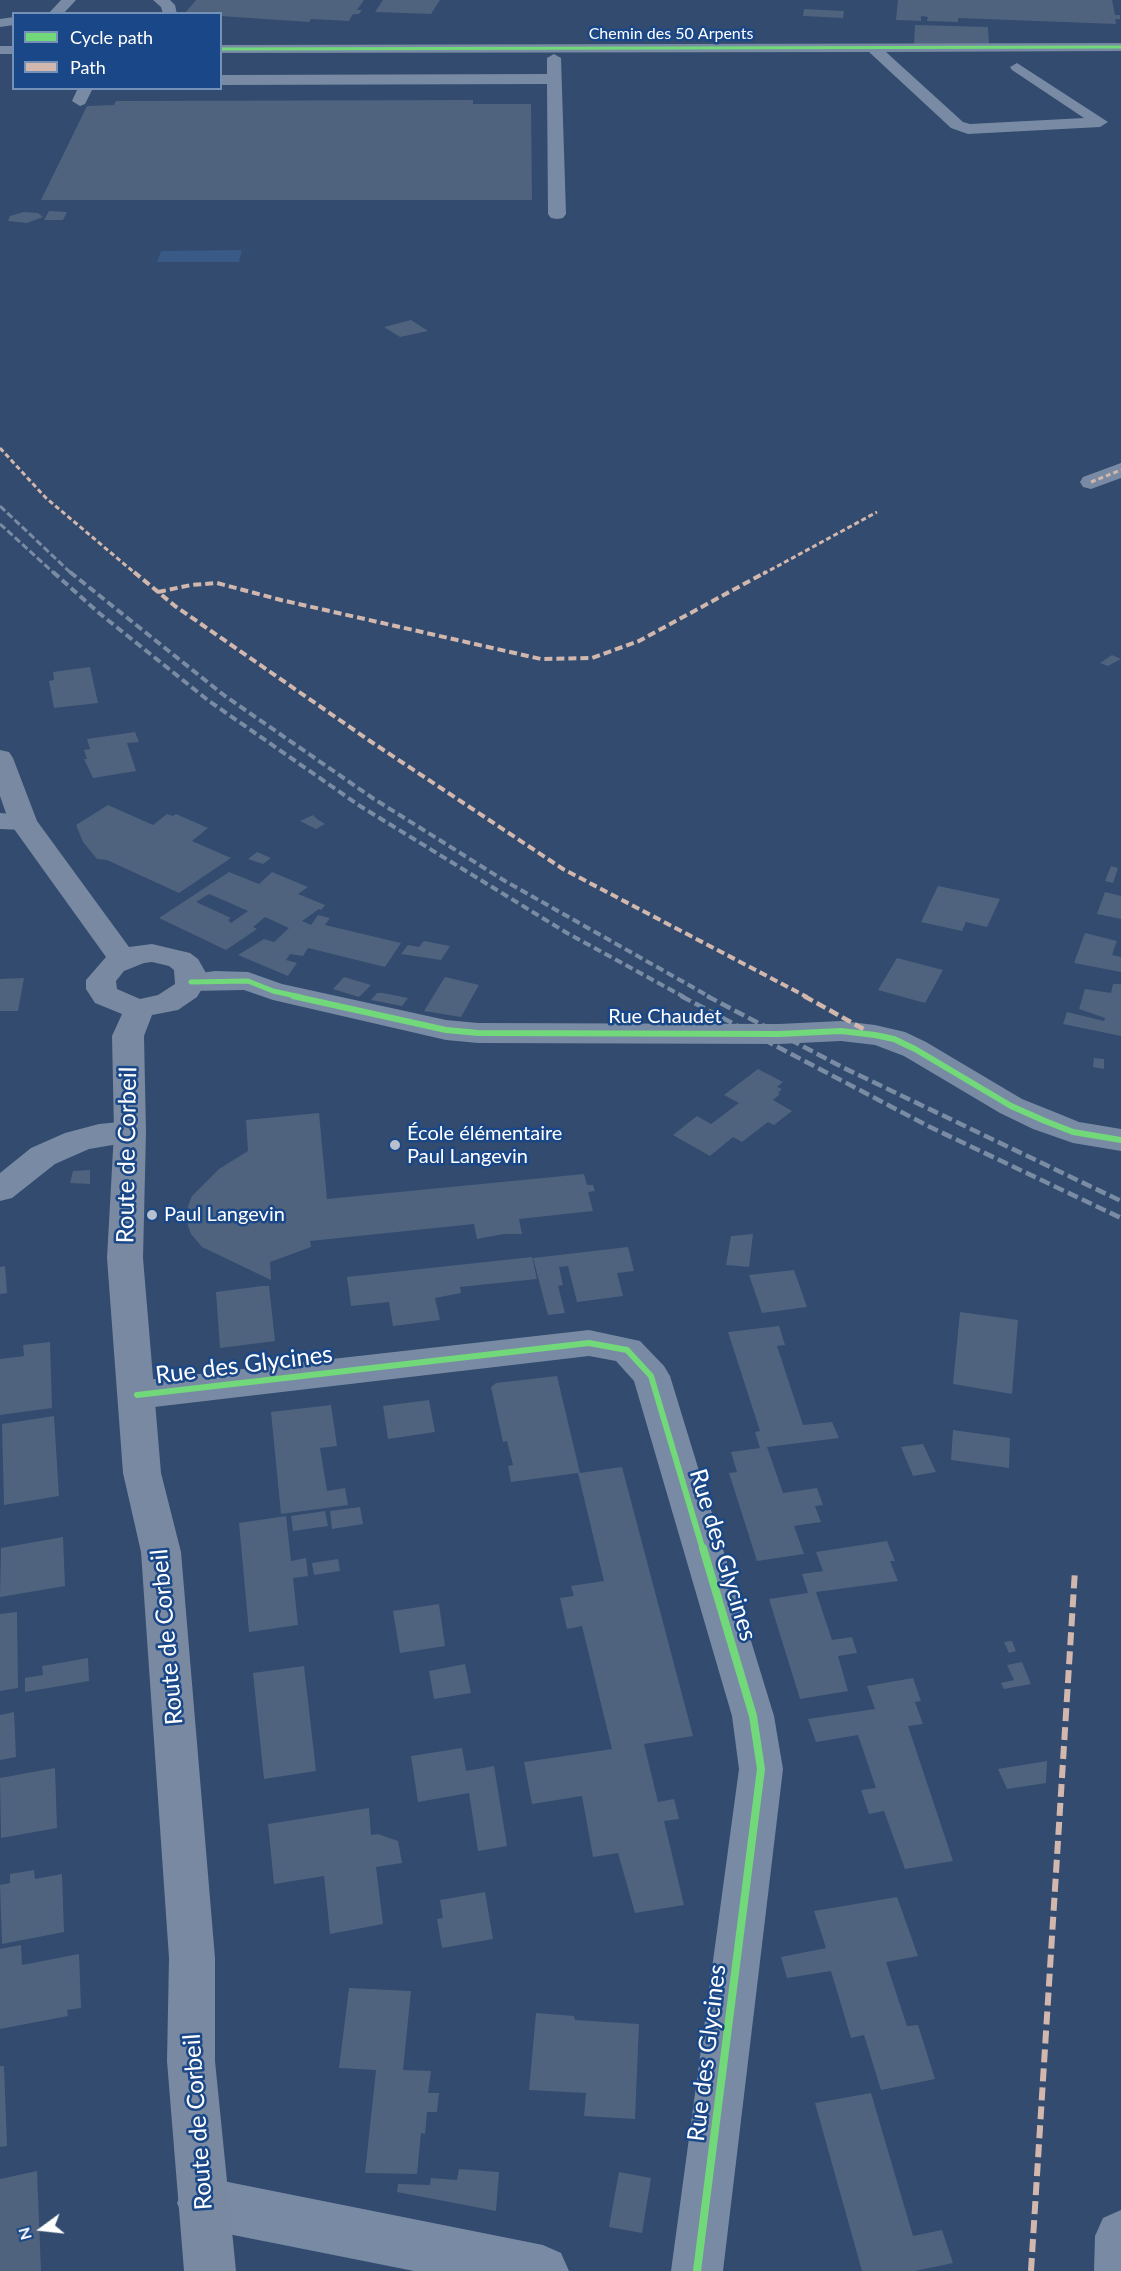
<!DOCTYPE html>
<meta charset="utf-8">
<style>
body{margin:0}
#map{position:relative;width:1121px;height:2271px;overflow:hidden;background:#324b6e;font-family:Lato,sans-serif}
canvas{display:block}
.legend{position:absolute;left:12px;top:12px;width:210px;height:78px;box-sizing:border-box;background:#1a4787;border:2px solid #7691b7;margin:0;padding:8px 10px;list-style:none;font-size:18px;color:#fff}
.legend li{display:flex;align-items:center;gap:12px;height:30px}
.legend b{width:30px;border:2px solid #7691b7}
.north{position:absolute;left:12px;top:2199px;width:60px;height:60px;-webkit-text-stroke:4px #1a4787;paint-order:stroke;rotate:255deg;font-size:16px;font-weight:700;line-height:24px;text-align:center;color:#fff}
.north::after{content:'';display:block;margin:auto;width:21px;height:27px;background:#fff;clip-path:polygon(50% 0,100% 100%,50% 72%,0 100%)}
</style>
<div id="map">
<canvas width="1121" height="2271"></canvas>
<ul class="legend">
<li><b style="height:8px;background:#71d979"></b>Cycle path</li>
<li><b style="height:8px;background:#d1b7ad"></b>Path</li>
</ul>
<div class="north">N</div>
</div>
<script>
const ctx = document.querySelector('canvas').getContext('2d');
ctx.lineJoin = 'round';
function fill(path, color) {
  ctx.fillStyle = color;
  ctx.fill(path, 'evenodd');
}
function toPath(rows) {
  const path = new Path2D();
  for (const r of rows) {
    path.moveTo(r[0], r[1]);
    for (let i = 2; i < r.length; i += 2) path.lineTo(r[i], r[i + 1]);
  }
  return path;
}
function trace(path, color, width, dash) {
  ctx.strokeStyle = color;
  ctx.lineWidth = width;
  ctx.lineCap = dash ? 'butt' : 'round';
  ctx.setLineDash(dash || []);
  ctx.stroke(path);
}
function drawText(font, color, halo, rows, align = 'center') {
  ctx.font = font + ' Lato,sans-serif';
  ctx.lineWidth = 5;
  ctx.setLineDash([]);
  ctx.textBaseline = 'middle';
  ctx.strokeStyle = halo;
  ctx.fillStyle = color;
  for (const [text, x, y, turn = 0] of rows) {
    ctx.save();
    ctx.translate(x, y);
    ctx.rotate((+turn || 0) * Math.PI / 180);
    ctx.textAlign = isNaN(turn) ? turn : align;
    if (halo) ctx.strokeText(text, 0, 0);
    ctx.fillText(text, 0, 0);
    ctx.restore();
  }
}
fill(toPath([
 [242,250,239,262,157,262,161,251]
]), '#395a87');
fill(toPath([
 [196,0,364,0,357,10,362,10,359,14,353,14,349,21,311,19,309,22,220,16,220,14,184,14],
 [383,0,440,0,431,14,375,12],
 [898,0,1112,0,1115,15,1120,15,1120,19,1115,19,1116,24,958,18,958,22,927,21,928,17,921,16,921,21,896,20],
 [804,9,844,11,843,18,803,16],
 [915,25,988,27,989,44,914,44],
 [473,100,473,104,531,104,532,200,41,200,87,106,114,105,116,101],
 [49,211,67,212,63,220,44,220],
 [24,212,38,213,43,217,27,223,8,221,10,216],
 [411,320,428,331,400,337,384,327],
 [1112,655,1121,659,1108,666,1100,663],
 [90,667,98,703,54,708,49,681,54,680,53,672],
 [135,732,139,742,127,743,136,771,93,778,84,759,87,759,84,750,90,749,87,739],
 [108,805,153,825,167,814,173,816,176,814,208,828,192,841,231,858,179,893,107,860,97,859,83,842,76,825],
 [313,815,317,819,325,824,316,829,300,821],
 [257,852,271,858,263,864,248,859],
 [1111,866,1118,868,1113,883,1105,881],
 [229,872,259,884,272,872,308,887,298,894,325,905,321,910,319,909,302,921,311,925,318,915,330,918,325,925,401,943,385,967,308,948,303,956,290,954,286,960,297,963,288,976,238,955,264,939,274,942,289,928,265,917,253,927,257,929,226,950,159,918],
 [209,894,230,903,248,911,231,923,228,920,231,918,196,902],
 [938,886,1000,899,987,927,966,922,962,931,921,922],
 [1105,892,1121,896,1121,919,1097,914],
 [1085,933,1117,941,1112,955,1121,957,1121,972,1074,963],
 [424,941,450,946,441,960,401,954,408,945,419,947],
 [897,958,943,970,925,1003,878,990],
 [344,977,371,985,359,997,333,989],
 [445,977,479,985,461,1017,424,1011],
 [24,978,18,1011,0,1011,0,979],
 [1113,984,1121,984,1121,1036,1063,1024,1067,1012,1104,1021,1105,1018,1079,1009,1085,989,1111,993],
 [377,993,383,993,408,998,402,1006,371,1000],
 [1094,1058,1104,1059,1104,1069,1093,1067],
 [758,1069,783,1082,777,1087,782,1089,778,1093,780,1094,773,1100,792,1111,774,1125,768,1122,742,1142,733,1137,710,1156,673,1135,697,1116,711,1124,739,1103,724,1095],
 [319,1113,327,1199,584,1174,587,1185,593,1185,595,1191,588,1192,593,1211,519,1219,522,1234,504,1234,477,1239,474,1224,310,1241,311,1247,270,1262,271,1280,202,1247,191,1234,188,1226,188,1206,192,1196,219,1169,248,1151,246,1120],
 [90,1170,90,1184,70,1183,73,1171],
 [753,1234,749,1267,726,1265,731,1236],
 [628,1247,634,1271,617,1273,623,1296,577,1302,568,1266,559,1267,563,1285,558,1286,565,1313,548,1315,533,1258],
 [532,1257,537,1279,460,1287,461,1293,435,1298,440,1320,393,1326,389,1302,351,1306,347,1277],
 [5,1266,7,1293,0,1294,0,1267],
 [794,1270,807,1307,762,1313,749,1275],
 [262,1286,269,1286,275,1341,220,1348,216,1292],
 [960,1312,1018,1320,1012,1394,953,1384],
 [779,1326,785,1345,777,1346,803,1425,832,1422,839,1438,767,1447,783,1493,817,1488,823,1505,815,1506,821,1522,794,1526,804,1554,757,1561,729,1473,737,1472,731,1452,760,1448,755,1432,760,1431,728,1332],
 [50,1342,52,1408,0,1415,0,1359,24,1356,23,1345],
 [557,1376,580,1473,622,1467,693,1736,644,1744,658,1802,674,1799,679,1819,664,1821,684,1905,635,1913,618,1853,593,1857,582,1796,532,1804,524,1762,612,1749,582,1626,567,1629,560,1598,574,1596,571,1586,604,1581,578,1473,511,1482,508,1466,513,1465,507,1441,503,1442,491,1387,496,1383],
 [429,1400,435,1432,388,1439,383,1406],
 [331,1405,337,1446,320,1448,327,1491,345,1488,348,1505,281,1514,271,1412],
 [54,1416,59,1496,4,1505,2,1424],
 [953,1430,1010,1438,1009,1468,951,1460],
 [923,1444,936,1472,913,1476,901,1447],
 [360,1507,363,1524,332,1529,330,1511],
 [325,1511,328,1526,293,1531,291,1516],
 [286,1516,291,1561,306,1558,308,1576,293,1578,298,1625,249,1632,239,1523],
 [63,1537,65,1586,0,1597,1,1548],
 [887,1541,895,1561,890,1561,898,1581,816,1592,832,1640,852,1637,857,1653,838,1656,848,1691,800,1699,769,1599,808,1593,802,1574,823,1571,816,1552],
 [338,1559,340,1571,314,1575,312,1563],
 [439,1604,445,1646,400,1653,393,1611],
 [17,1612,18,1688,0,1691,0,1614],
 [1012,1641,1016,1651,1009,1653,1004,1642],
 [88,1658,89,1681,25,1692,25,1678,43,1675,42,1666],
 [1022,1662,1031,1684,1004,1689,1001,1683,1014,1680,1007,1665],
 [465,1664,471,1693,434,1699,429,1671],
 [304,1666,316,1771,264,1779,253,1673],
 [913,1678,921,1701,915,1702,923,1724,908,1726,953,1861,905,1869,884,1811,869,1814,861,1790,876,1788,858,1735,816,1742,808,1719,875,1709,867,1686],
 [14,1712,16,1757,0,1760,0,1715],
 [462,1748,466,1771,494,1766,507,1846,478,1851,469,1793,418,1802,411,1756],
 [1047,1761,1046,1783,1007,1789,998,1769],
 [55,1768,57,1828,1,1838,0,1778],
 [369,1808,371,1835,378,1834,398,1841,402,1863,376,1867,383,1924,330,1934,324,1876,274,1884,268,1824],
 [34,1870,35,1879,62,1874,64,1932,2,1944,0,1885,10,1883,10,1874],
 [485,1892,493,1939,442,1948,437,1919,443,1918,440,1900],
 [897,1897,918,1956,886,1962,907,2026,918,2025,935,2079,881,2090,864,2035,851,2038,831,1971,787,1978,781,1957,826,1948,814,1911],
 [21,1945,22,1965,79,1954,81,2008,67,2010,68,2016,0,2029,0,1949],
 [349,1988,411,1991,403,2070,431,2071,428,2093,439,2093,437,2112,427,2112,425,2134,421,2133,417,2174,365,2173,376,2070,339,2068],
 [536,2013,574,2016,575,2020,639,2024,635,2119,584,2116,586,2093,529,2090],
 [0,2066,4,2066,7,2146,0,2147],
 [871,2093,913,2236,942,2230,953,2263,915,2271,862,2271,815,2103],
 [459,2169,499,2172,496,2211,397,2192,398,2184,430,2185,431,2178,457,2180],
 [37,2171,41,2271,0,2271,0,2179],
 [619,2172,651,2178,642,2233,609,2227]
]), '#4f637f');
fill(toPath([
 [61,0,76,0,63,14,48,14,61,0],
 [153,0,170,0,175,5,177,14,163,14,161,7,153,0],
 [14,17,14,25,0,27,0,19,14,17],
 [1121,43,1121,51,886,52,963,122,970,124,1084,118,1012,70,1010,67,1017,63,1108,122,1100,127,968,134,951,128,869,52,220,53,220,45,1121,43],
 [0,46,14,46,14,54,0,54,0,46],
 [554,54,561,58,566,214,563,218,557,219,551,218,548,214,547,84,220,85,220,75,547,74,547,58,554,54],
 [78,88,93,88,85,104,80,106,72,101,78,88],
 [1121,463,1121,478,1091,489,1083,487,1080,482,1083,477,1121,463],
 [0,813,33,816,37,822,33,828,23,830,0,829,0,813],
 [215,971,248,972,282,984,446,1020,478,1023,779,1024,841,1021,875,1025,905,1032,926,1042,1022,1099,1057,1113,1079,1122,1121,1129,1121,1151,1073,1143,1033,1129,1000,1113,904,1056,875,1045,841,1041,779,1044,478,1043,446,1040,273,1000,244,990,191,991,180,988,176,982,180,976,215,971],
 [130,1121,142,1124,146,1132,142,1140,89,1149,55,1164,12,1198,0,1201,0,1173,31,1148,65,1133,99,1124,130,1121],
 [589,1330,640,1341,664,1366,670,1376,774,1716,783,1769,723,2271,671,2271,739,1769,732,1716,634,1381,616,1361,589,1356,137,1409,124,1405,118,1395,124,1385,137,1381,589,1330],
 [203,2177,543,2245,561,2253,569,2271,414,2271,203,2229,185,2221,177,2203,185,2185,203,2177],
 [1121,2210,1121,2271,1094,2271,1095,2236,1103,2218,1121,2210]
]), '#798ba4');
fill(toPath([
 [0,750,9,752,13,758,37,821,129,947,152,944,190,953,198,959,206,973,206,982,197,997,178,1010,152,1015,144,1036,146,1132,143,1258,161,1473,181,1552,215,1958,215,2061,236,2271,184,2271,167,2061,169,1958,141,1552,123,1473,107,1258,114,1132,112,1036,122,1014,95,1003,86,989,86,980,106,957,9,822,0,796,0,750],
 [152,962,169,966,174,970,175,984,158,995,140,999,117,989,116,981,124,971,144,963,152,962]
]), '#7889a1');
trace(toPath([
 [0,506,72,574],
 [0,524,55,574]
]), '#7a8ca3', 3, [7, 3]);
trace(toPath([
 [53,572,99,613,209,701,360,806,567,933,684,997],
 [70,572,225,696,374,799,505,881,710,997]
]), '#7a8ca3', 4, [8, 4]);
trace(toPath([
 [681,996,928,1126,1121,1218],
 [707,996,844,1068,1121,1201]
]), '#7a8ca3', 4.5, [11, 4.5]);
trace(toPath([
 [0,448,46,498,136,574],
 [1091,482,1121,470],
 [763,574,877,512]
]), '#d1b7ad', 3, [5, 3]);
trace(toPath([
 [134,572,175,606,370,741,563,869,807,997],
 [158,592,191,585,217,583,281,600,541,659,592,658,639,641,766,572]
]), '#d1b7ad', 4, [8, 4]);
trace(toPath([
 [804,996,867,1031]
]), '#d1b7ad', 4.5, [10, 4.5]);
trace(toPath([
 [1031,2271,1075,1570]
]), '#d1b7ad', 6, [13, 6]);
trace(toPath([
 [220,49,1121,47]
]), '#71d979', 3);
trace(toPath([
 [191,982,248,981,273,991,300,997]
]), '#71d979', 5);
trace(toPath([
 [293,996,446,1030,478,1033,779,1034,841,1031,875,1035,894,1039,915,1049,1011,1106,1045,1121,1073,1132,1121,1140],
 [137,1395,589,1343,627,1350,651,1376,703,1550]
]), '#71d979', 6);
trace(toPath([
 [697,2271,761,1769,753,1716,703,1548]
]), '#71d979', 8);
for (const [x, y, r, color] of [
 [395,1145,6,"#b7c0cc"],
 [152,1215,6,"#b7c0cc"]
]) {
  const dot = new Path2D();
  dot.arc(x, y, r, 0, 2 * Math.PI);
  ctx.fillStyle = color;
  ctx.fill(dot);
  trace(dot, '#1a4787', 2);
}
drawText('16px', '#fff', '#1a4787', [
 ["Chemin des 50 Arpents",671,34]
]);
drawText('20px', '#fff', '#1a4787', [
 ["Rue Chaudet",665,1017]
]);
drawText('20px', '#fff', '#1a4787', [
 ["École élémentaire",407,1134],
 ["Paul Langevin",407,1157],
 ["Paul Langevin",164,1215]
], 'left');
drawText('24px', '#fff', '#1a4787', [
 ["Route de Corbeil",127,1155,-89],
 ["Rue des Glycines",244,1365,-7],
 ["Rue des Glycines",723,1555,73],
 ["Route de Corbeil",167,1637,-95],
 ["Rue des Glycines",707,2053,-83],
 ["Route de Corbeil",198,2122,-94]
]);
</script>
